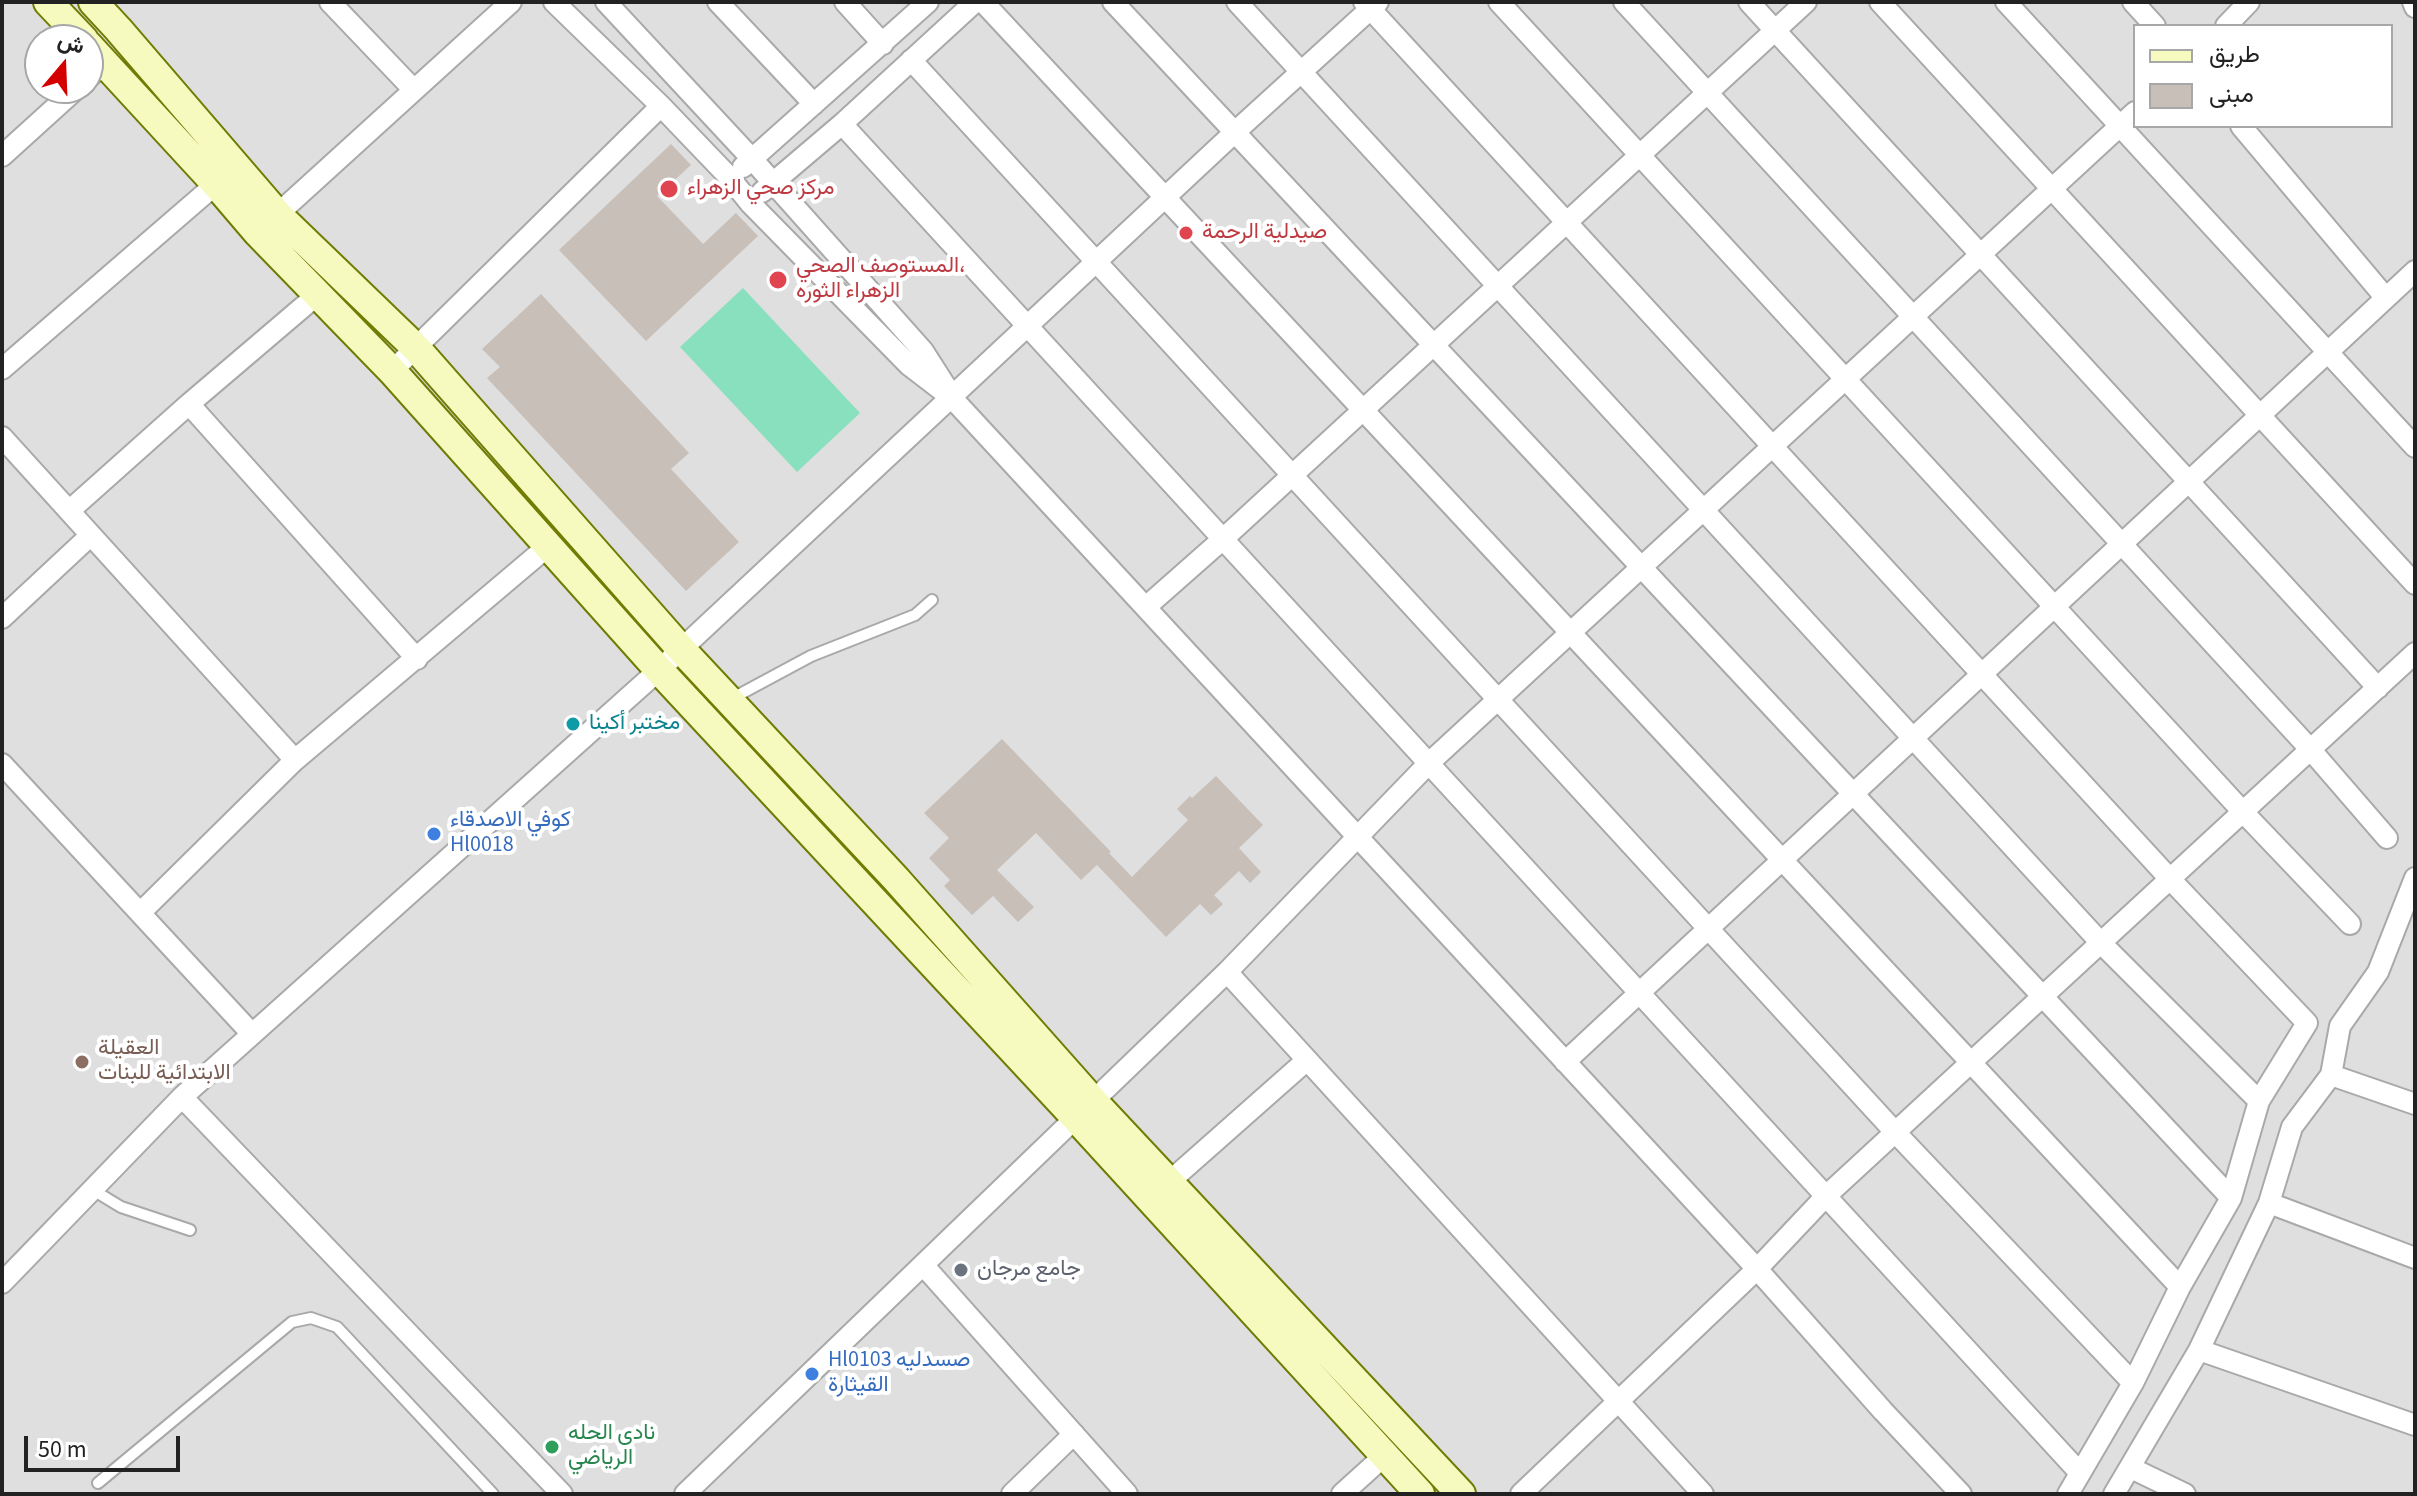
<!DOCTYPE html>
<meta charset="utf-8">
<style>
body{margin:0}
#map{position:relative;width:2417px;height:1496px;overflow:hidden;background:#f2efe9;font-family:"Source Sans 3",Vazirmatn,sans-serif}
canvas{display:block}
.frame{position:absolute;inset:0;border:4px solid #222;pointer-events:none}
.legend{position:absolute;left:2133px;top:24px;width:260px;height:104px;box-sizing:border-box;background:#fff;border:2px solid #a7a7a7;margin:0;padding:10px 14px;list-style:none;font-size:24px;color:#222}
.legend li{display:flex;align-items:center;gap:16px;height:40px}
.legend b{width:40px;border:2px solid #a7a7a7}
.north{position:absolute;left:24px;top:24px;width:80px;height:80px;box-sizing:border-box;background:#fff;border:2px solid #a7a7a7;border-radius:50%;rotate:19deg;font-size:22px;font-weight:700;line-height:32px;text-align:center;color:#222}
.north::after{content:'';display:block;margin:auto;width:28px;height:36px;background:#d40000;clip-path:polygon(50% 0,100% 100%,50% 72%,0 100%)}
.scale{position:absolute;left:24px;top:1436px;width:156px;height:36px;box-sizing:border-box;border:4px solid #222;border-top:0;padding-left:10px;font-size:24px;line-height:28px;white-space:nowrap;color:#222;-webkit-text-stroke:6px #fff;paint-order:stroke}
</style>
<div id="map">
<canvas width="2417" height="1496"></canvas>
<div class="frame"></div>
<ul class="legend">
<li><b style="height:10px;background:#f7fabf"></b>طريق</li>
<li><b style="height:22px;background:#c7bfb8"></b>مبنى</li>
</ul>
<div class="north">ش</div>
<div class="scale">50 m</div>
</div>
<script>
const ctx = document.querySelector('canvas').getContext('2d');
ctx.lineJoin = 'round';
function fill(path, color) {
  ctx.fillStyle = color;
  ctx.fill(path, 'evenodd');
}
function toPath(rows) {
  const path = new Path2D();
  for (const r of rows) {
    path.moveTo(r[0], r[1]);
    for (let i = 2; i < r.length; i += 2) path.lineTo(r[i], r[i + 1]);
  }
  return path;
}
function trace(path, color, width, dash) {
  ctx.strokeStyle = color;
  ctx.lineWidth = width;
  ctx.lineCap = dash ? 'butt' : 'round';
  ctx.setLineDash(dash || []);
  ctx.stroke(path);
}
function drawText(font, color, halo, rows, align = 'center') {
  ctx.font = font + ' "Source Sans 3",Vazirmatn,sans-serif';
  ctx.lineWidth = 8;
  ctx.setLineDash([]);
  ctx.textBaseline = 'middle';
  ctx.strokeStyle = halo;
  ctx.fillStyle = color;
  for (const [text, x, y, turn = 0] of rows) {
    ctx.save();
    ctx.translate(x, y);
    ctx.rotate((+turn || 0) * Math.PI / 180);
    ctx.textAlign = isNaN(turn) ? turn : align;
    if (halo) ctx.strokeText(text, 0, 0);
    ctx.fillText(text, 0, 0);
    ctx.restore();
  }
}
fill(toPath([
 [2,2,2415,2,2415,1494,2,1494],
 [2135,26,2391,26,2391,126,2135,126],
 [40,40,88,40,88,88,40,88]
]), '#e0dfdf');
fill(toPath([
 [743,288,860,413,797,472,680,347]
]), '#88e0be');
fill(toPath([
 [671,144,691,165,657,196,703,244,736,213,758,236,646,341,559,250],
 [541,294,689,453,671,469,739,542,686,591,487,378,500,367,482,349],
 [1002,739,1111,852,1109,853,1132,877,1188,820,1177,809,1190,796,1192,798,1216,776,1263,825,1239,848,1261,872,1250,883,1239,871,1214,895,1223,904,1211,915,1200,904,1166,937,1097,865,1081,880,1036,833,997,870,1034,907,1018,922,993,896,972,915,944,886,950,880,929,858,949,838,924,813]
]), '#c7bfb8');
const lane = toPath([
 [731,699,811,656,915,615,932,600],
 [93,1190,121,1207,190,1230],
 [98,1483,292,1322,311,1318,337,1327,493,1494]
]);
const street = toPath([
 [330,2,414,90],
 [554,2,661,106,730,178,750,203,909,365,952,398,1757,1269,1883,1411,1961,1494],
 [606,2,752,159,923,351,946,387],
 [718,2,814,104],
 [845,2,883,44],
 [983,2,2180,1287],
 [1113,2,2231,1198],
 [1237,2,2101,943,2259,1101],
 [1364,2,2170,879,2307,1023,2259,1101,2231,1198,2180,1287,2133,1383,2068,1494],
 [1499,2,2243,812,2350,924],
 [1624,2,2310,749,2387,838],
 [1749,2,2378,688],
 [1880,2,2415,584],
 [2006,2,2415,447],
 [2133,2,2155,26],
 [2413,2,2415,7],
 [2226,26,2249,2],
 [911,60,1895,1132,2133,1383],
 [88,78,105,63],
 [842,124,2080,1473],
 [2241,126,2385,297],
 [2,156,77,88],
 [743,167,928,2],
 [762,192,842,124,975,2],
 [269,222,511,2],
 [2,369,216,184],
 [392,371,661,106],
 [189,404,417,659],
 [2,437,295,760],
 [69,511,189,404,317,295],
 [1147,606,1223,539,1806,2],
 [2,618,91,535],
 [2,764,252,1034],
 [140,913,295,760,547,547],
 [1227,972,1703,1494],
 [1565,1062,2415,271],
 [2331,1075,2415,1104],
 [182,1097,562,1494],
 [1169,1182,1307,1060],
 [2269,1203,2415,1258],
 [924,1266,1127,1494],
 [2,1283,182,1097,659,670,1235,132,1378,2],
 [2199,1350,2415,1425],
 [2131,1468,2185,1494],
 [685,1494,1227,972,1429,763,2135,112],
 [1012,1494,1074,1434],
 [1342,1494,1384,1456],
 [1521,1494,1757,1269,1826,1196,2415,653],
 [2114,1494,2199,1350,2269,1203,2292,1127,2331,1075,2340,1026,2378,972,2415,878]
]);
const secondary = toPath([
 [48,2,84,40],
 [93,2,118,29,278,215,416,348,681,649,896,879,1093,1101,1461,1494],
 [88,45,216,184,257,232,392,371,659,670,1076,1118,1420,1494]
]);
trace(lane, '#a9a9a9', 14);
trace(street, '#a9a9a9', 24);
trace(secondary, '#707d05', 32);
trace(lane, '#fff', 10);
trace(street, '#fff', 20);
trace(secondary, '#f7fabf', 28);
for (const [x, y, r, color] of [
 [669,189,10,"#e0444e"],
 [1186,233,8,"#e0444e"],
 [778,280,10,"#e0444e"],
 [573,724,8,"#0f9aa8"],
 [434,834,8,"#3f7fe0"],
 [82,1062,8,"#8d6e63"],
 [961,1270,8,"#6b7280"],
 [812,1374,8,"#3f7fe0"],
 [552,1447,8,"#2e9e5b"]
]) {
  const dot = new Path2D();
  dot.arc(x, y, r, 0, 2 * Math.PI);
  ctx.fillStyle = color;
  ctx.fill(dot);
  trace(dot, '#fff', 3);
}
drawText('22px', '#be3a42', '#fff', [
 ["مركز صحي الزهراء",687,189],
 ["صيدلية الرحمة",1202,233],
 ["المستوصف الصحي،",796,267],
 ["الزهراء الثوره",796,292]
], 'left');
drawText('22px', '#0d838f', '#fff', [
 ["مختبر أكينا",589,724]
], 'left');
drawText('22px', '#366cbe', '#fff', [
 ["كوفي الاصدقاء",450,821],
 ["Hl0018",450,846],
 ["Hl0103 صسدليه",828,1361],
 ["القيثارة",828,1386]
], 'left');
drawText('22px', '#785e54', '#fff', [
 ["العقيلة",98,1049],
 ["الابتدائية للبنات",98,1074]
], 'left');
drawText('22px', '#5b616d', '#fff', [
 ["جامع مرجان",977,1270]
], 'left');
drawText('22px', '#27864d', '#fff', [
 ["نادي الحله",568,1434],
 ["الرياضي",568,1459]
], 'left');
</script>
